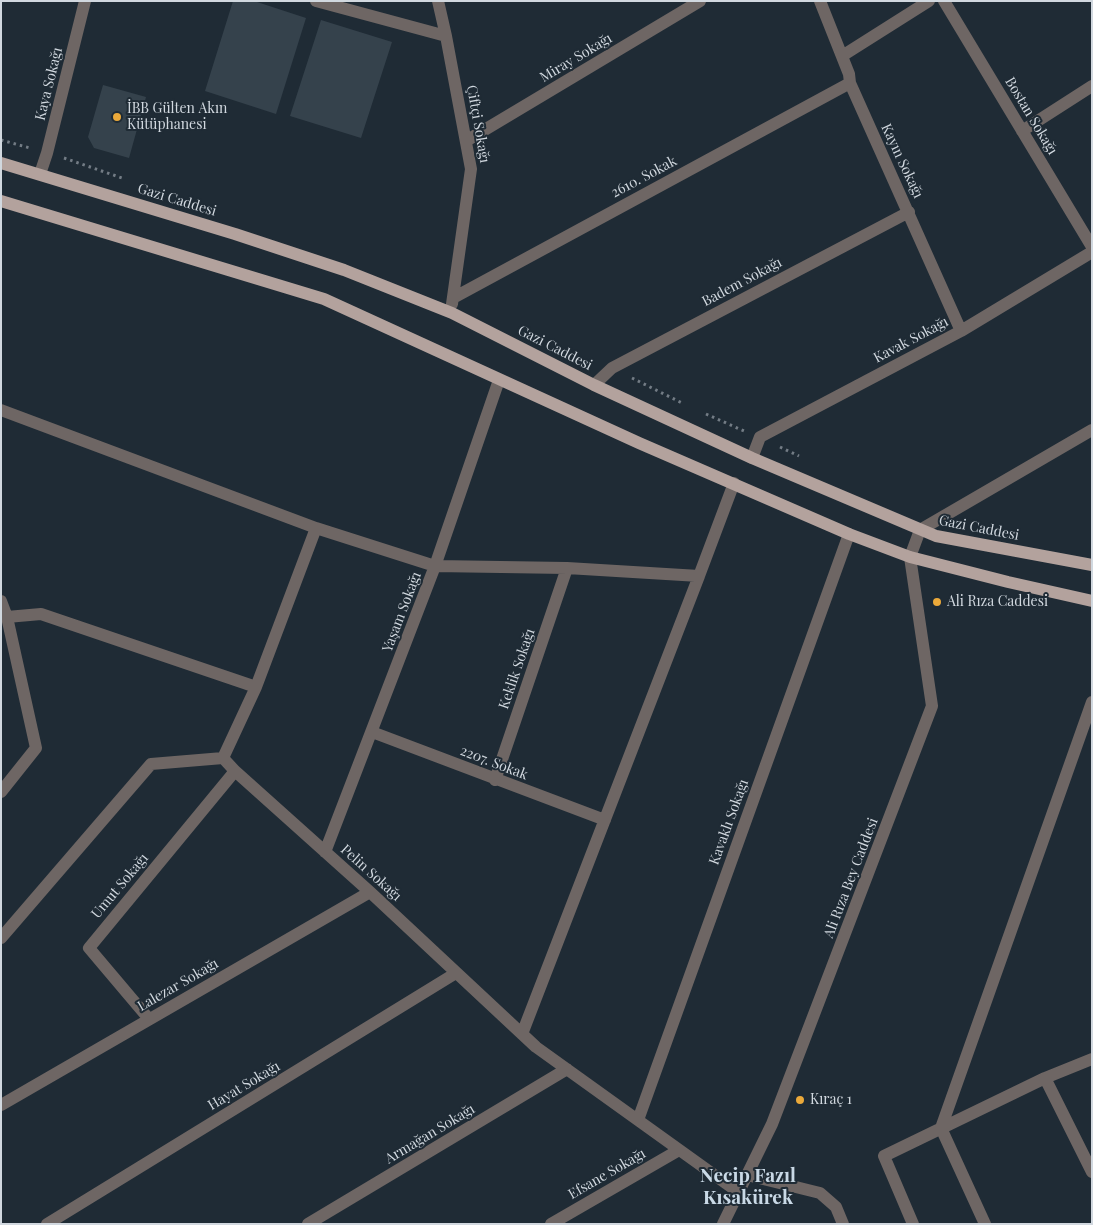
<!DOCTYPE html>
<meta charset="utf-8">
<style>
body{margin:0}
#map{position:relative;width:1093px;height:1225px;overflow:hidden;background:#1f2b35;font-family:"Playfair Display",serif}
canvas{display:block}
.frame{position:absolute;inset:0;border:2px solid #d1d8df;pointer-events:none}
</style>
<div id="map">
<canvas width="1093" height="1225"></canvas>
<div class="frame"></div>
</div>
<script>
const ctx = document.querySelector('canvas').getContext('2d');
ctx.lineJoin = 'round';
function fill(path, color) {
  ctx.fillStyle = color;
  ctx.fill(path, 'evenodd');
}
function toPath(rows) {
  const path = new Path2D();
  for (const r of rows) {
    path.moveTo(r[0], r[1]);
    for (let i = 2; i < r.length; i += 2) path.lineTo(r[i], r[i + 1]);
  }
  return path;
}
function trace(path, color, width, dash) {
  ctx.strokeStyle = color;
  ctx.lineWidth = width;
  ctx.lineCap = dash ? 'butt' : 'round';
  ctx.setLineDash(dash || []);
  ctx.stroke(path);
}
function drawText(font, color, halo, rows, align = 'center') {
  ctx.font = font + ' "Playfair Display",serif';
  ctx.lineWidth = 4;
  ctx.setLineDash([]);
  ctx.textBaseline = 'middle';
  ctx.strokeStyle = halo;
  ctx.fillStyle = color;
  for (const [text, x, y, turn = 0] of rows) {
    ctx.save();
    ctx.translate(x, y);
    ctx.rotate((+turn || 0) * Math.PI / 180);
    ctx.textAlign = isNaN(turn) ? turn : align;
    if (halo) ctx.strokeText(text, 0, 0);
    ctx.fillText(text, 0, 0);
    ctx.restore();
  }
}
fill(toPath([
 [233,1,254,1,306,18,276,114,205,91],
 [321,20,392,42,361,138,290,116],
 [103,85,146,97,129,158,94,148,88,137]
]), '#35424c');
trace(toPath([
 [1,140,30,148],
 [64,158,122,178],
 [632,378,682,403],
 [706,414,744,431],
 [780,447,799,456]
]), '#737c85', 3, [2.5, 4]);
trace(toPath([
 [316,1,446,36],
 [438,1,446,36,471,169,452,304],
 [820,1,849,74,850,83,961,331],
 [944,1,1092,247],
 [842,56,929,1],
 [1022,131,1092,86],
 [466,141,700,1],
 [40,174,47,153,85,1],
 [453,298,850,83],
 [594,385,612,368,909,212],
 [1,410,316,528],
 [752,458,760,437,961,331,1092,252],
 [1,601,7,617,36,748,1,792],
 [7,617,41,614,256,687],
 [372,732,605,820],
 [223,758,256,687,316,528,435,566,567,568,699,576,734,483],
 [495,780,567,568],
 [325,852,435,566,499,380],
 [1,938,151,764,223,758,235,771,370,892,536,1047,738,1192],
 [149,1019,89,948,235,771],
 [522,1034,699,576],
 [1045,1078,1092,1172],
 [1,1105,370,892],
 [638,1120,849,534],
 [747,1175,820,1193,836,1207,843,1224],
 [47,1224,456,973],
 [308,1224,567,1069],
 [551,1224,679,1150],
 [723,1224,772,1124,932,706,910,557,920,530,1092,430],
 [913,1224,884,1156,1045,1078,1092,1059],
 [985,1224,941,1128,1092,702]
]), '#6e6664', 12);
trace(toPath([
 [1,163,235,234,344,270,452,313,594,385,752,458,936,536,1092,565],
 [1,201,324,299,639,443,849,534,910,557,1008,582,1092,601]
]), '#b3a29d', 12);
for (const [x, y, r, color] of [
 [117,117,5,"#eba93a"],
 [937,602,5,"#eba93a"],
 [800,1100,5,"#eba93a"]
]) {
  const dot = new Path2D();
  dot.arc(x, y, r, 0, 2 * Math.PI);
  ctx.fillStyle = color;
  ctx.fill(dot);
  trace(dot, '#1f2b35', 2);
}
drawText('14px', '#d1d8df', '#1f2b35', [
 ["Miray Sokağı",576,58,-31],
 ["Kaya Sokağı",49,84,-76],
 ["Bostan Sokağı",1031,116,59],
 ["Çiftçi Sokağı",478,124,80],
 ["Kayın Sokağı",902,161,65],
 ["2610. Sokak",644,177,-28],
 ["Gazi Caddesi",177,200,17],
 ["Badem Sokağı",742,282,-28],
 ["Kavak Sokağı",911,340,-28],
 ["Gazi Caddesi",555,348,27],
 ["Gazi Caddesi",979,528,11],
 ["Yaşam Sokağı",402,612,-69],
 ["Keklik Sokağı",517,669,-71],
 ["2207. Sokak",494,763,21],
 ["Kavaklı Sokağı",729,822,-70],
 ["Pelin Sokağı",371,873,42],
 ["Ali Rıza Bey Caddesi",851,878,-69],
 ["Umut Sokağı",120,886,-50],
 ["Lalezar Sokağı",178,985,-30],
 ["Hayat Sokağı",244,1086,-31],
 ["Armağan Sokağı",430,1134,-31],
 ["Efsane Sokağı",607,1174,-30]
]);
drawText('14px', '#d1d8df', '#1f2b35', [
 ["İBB Gülten Akın",127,109],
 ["Kütüphanesi",127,125],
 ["Ali Rıza Caddesi",947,602],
 ["Kıraç 1",810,1100]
], 'left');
drawText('bold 19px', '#c9d9e6', '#1f2b35', [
 ["Necip Fazıl",748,1176],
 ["Kısakürek",748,1198]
]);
</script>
